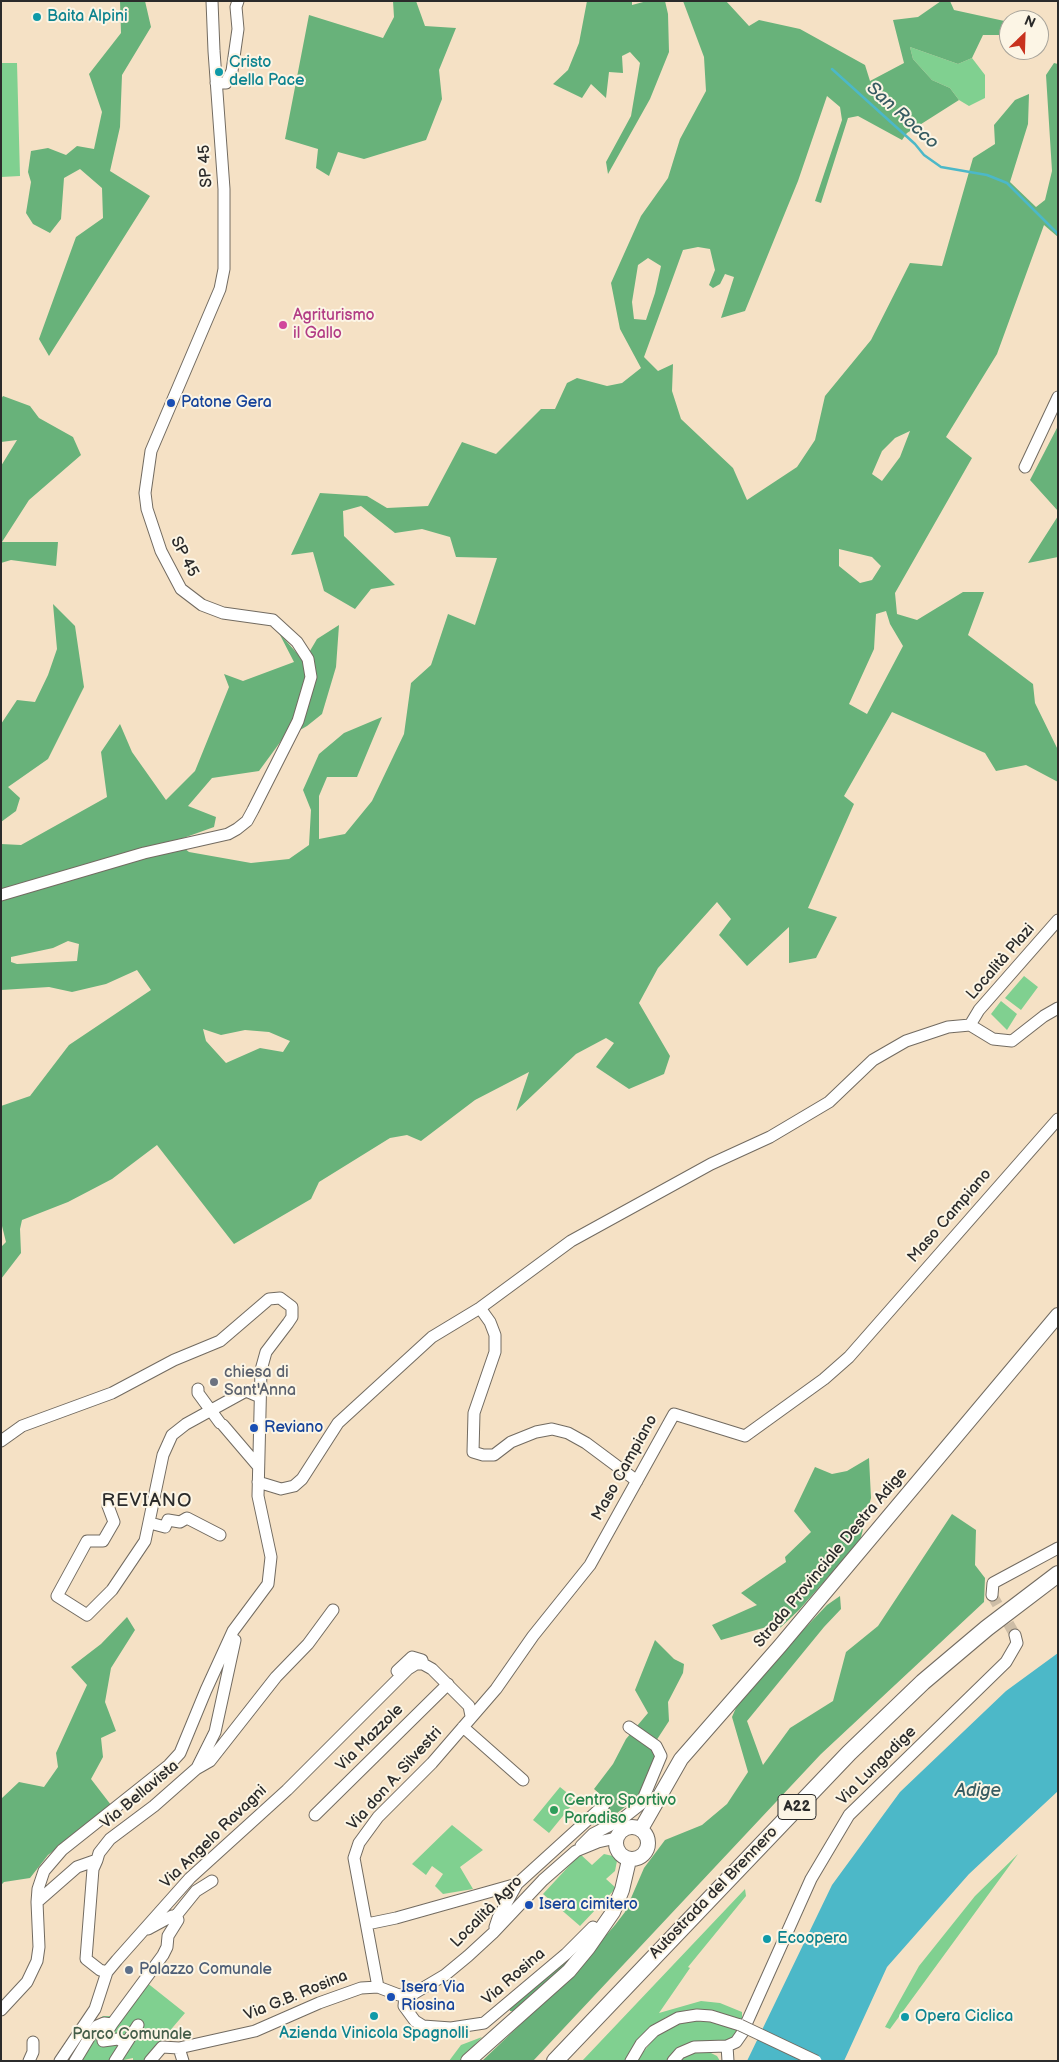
<!DOCTYPE html>
<meta charset="utf-8">
<style>
body{margin:0}
#map{position:relative;width:1059px;height:2062px;overflow:hidden;background:#f5e1c5;font-family:"Balsamiq Sans",sans-serif}
canvas{display:block}
.frame{position:absolute;inset:0;border:2px solid #2b2b2b;pointer-events:none}
.north{position:absolute;left:999px;top:10px;width:50px;height:50px;box-sizing:border-box;background:#fcf5e5;border:1px solid #a8a49b;border-radius:50%;rotate:24deg;font-size:14px;font-weight:700;line-height:20px;text-align:center;color:#2b2b2b}
.north::after{content:'';display:block;margin:auto;width:18px;height:22px;background:#c8321e;clip-path:polygon(50% 0,100% 100%,50% 72%,0 100%)}
</style>
<div id="map">
<canvas width="1059" height="2062"></canvas>
<div class="frame"></div>
<div class="north">N</div>
</div>
<script>
const ctx = document.querySelector('canvas').getContext('2d');
ctx.lineJoin = 'round';
function fill(path, color) {
  ctx.fillStyle = color;
  ctx.fill(path, 'evenodd');
}
function toPath(rows) {
  const path = new Path2D();
  for (const r of rows) {
    if (r.length === 3) {
      path.moveTo(r[0] + r[2], r[1]);
      path.arc(r[0], r[1], r[2], 0, 2 * Math.PI);
      continue;
    }
    path.moveTo(r[0], r[1]);
    for (let i = 2; i < r.length; i += 2) path.lineTo(r[i], r[i + 1]);
  }
  return path;
}
function trace(path, color, width, dash) {
  ctx.strokeStyle = color;
  ctx.lineWidth = width;
  ctx.lineCap = dash ? 'butt' : 'round';
  ctx.setLineDash(dash || []);
  ctx.stroke(path);
}
function drawText(font, color, halo, rows, align = 'center') {
  ctx.font = font + ' "Balsamiq Sans",sans-serif';
  ctx.lineWidth = 4;
  ctx.setLineDash([]);
  ctx.textBaseline = 'middle';
  ctx.strokeStyle = halo;
  ctx.fillStyle = color;
  for (const [text, x, y, turn = 0] of rows) {
    ctx.save();
    ctx.translate(x, y);
    ctx.rotate((+turn || 0) * Math.PI / 180);
    ctx.textAlign = isNaN(turn) ? turn : align;
    if (halo) ctx.strokeText(text, 0, 0);
    ctx.fillText(text, 0, 0);
    ctx.restore();
  }
}
fill(toPath([
 [910,47,958,64,972,58,985,75,985,98,969,106,959,100,950,88,932,80,913,59],
 [1,63,17,63,20,176,1,177],
 [1024,976,1038,987,1021,1010,1005,998],
 [1001,1001,1017,1014,1007,1030,991,1014],
 [560,1787,576,1800,549,1833,533,1820],
 [452,1825,483,1850,460,1867,473,1889,443,1894,435,1886,443,1874,432,1866,426,1875,412,1864],
 [580,1854,592,1865,604,1854,613,1856,617,1861,615,1871,606,1879,616,1888,580,1926,543,1894],
 [1018,1854,890,2029,885,2027,919,1966,975,1896],
 [745,1889,746,1896,688,1967,690,1968,659,2013,701,2001,720,2003,742,2012,742,2020,711,2010,687,2010,665,2018,644,2033,626,2061,582,2061],
 [146,1982,185,2013,144,2061,133,2061,133,2058,119,2061,66,2061,91,2025,103,2016,118,2016],
 [697,2021,722,2023,740,2031,734,2037,668,2061,636,2061,657,2035,677,2024],
 [482,2037,460,2061,449,2061,461,2045],
 [707,2051,717,2056,720,2061,679,2061,691,2052]
]), '#80d090');
fill(toPath([
 [120,1,145,1,151,27,122,75,120,127,110,171,150,196,49,356,39,339,76,237,103,218,102,188,80,169,64,178,61,219,50,233,33,224,26,213,31,182,28,172,31,151,48,148,66,155,77,146,94,149,102,112,89,74,121,33],
 [393,1,416,1,425,26,456,28,439,70,442,99,426,140,364,159,338,152,329,176,316,168,318,149,285,139,309,15,383,38,394,17],
 [587,1,632,1,632,5,647,1,665,1,668,14,669,52,650,99,608,174,606,162,631,116,640,63,630,52,622,56,623,73,609,72,606,98,591,84,582,98,553,84,568,70,579,43],
 [683,1,726,1,749,26,759,20,800,29,865,65,870,81,904,63,893,20,918,17,941,1,950,1,954,10,1009,22,1009,35,983,35,972,58,958,64,910,47,913,59,932,80,950,88,959,100,907,133,902,140,858,116,848,118,821,203,815,201,842,120,840,107,827,96,798,181,745,311,721,318,734,277,725,274,720,284,713,288,709,285,715,270,710,249,698,247,683,250,644,357,658,371,673,364,672,391,681,419,733,468,747,500,797,467,815,440,825,396,871,340,910,263,942,266,973,158,995,144,994,125,1015,100,1029,94,1028,124,1010,182,1036,207,1045,200,1052,171,1046,75,1054,63,1058,64,1058,237,1044,225,997,354,946,437,972,458,895,593,897,614,917,620,963,592,984,592,968,635,1033,684,1035,703,1058,750,1058,782,1026,765,996,771,985,753,892,712,844,796,854,804,808,908,837,917,816,958,789,963,789,927,747,966,719,935,731,919,717,902,658,968,639,1003,670,1056,664,1074,629,1089,596,1067,614,1043,606,1038,576,1054,516,1111,529,1072,475,1100,421,1141,407,1135,390,1138,319,1182,311,1199,234,1244,157,1145,112,1179,68,1202,22,1220,20,1229,21,1253,1,1279,1,1247,6,1242,1,1222,1,1106,30,1096,69,1045,151,990,137,970,106,984,72,992,49,987,1,990,1,844,21,845,107,797,101,752,120,724,132,752,166,800,195,771,229,687,224,674,243,681,294,662,279,633,304,661,317,639,339,625,336,667,322,714,307,726,281,741,259,771,212,778,188,806,216,817,214,827,175,841,189,852,251,863,289,859,309,845,311,810,303,790,319,754,344,733,382,717,357,777,327,777,319,796,319,839,345,834,372,801,404,734,411,683,431,665,448,614,475,625,497,558,456,557,450,537,422,529,395,533,361,506,343,511,344,536,395,585,371,589,355,609,324,591,313,552,291,555,320,493,367,496,387,508,428,506,462,442,496,454,541,409,555,409,567,383,577,378,607,386,622,383,641,368,620,329,611,283,641,216,668,178,680,139,706,91,704,57],
 [648,258,661,266,655,293,646,320,634,319,632,302,638,265],
 [910,431,900,457,882,481,872,474,882,451,895,438],
 [839,549,872,557,881,566,872,580,860,583,839,566],
 [886,611,890,624,903,646,867,714,849,704,874,649,876,614],
 [68,941,79,944,77,961,17,964,11,962,11,957,53,948],
 [203,1029,221,1035,245,1030,269,1032,290,1041,283,1052,260,1048,226,1063,206,1041],
 [3,396,30,406,39,418,73,437,81,455,29,500,2,542,58,542,56,566,11,560,1,563,1,466,17,440,1,442,1,399],
 [1058,426,1058,511,1030,480],
 [1058,516,1058,557,1028,563],
 [53,604,75,626,84,687,48,759,8,787,20,798,16,811,1,822,1,724,17,700,35,702,48,675,57,649],
 [869,1458,871,1498,860,1541,799,1610,780,1628,770,1626,721,1640,712,1625,757,1605,741,1593,786,1562,785,1557,811,1532,794,1511,815,1467,832,1474,847,1471],
 [952,1514,976,1530,975,1565,985,1578,984,1602,821,1754,533,2061,482,2061,567,1980,615,1925,625,1912,644,1868,665,1840,702,1825,727,1804,748,1772,732,1717,742,1694,827,1605,840,1596,841,1609,824,1627,747,1721,763,1765,790,1728,833,1701,846,1652,878,1626],
 [127,1617,135,1630,111,1668,105,1702,116,1731,101,1738,103,1757,91,1779,111,1805,48,1855,30,1878,4,1882,1,1885,1,1799,19,1782,44,1787,58,1767,56,1753,87,1685,71,1667,101,1644],
 [655,1640,674,1659,684,1664,683,1673,668,1702,669,1721,656,1741,664,1758,645,1792,601,1825,589,1825,610,1803,594,1789,613,1764,626,1739,648,1713,635,1690],
 [582,1949,569,1964,514,2011,510,2011,509,2007,567,1955]
]), '#68b27a');
fill(toPath([
 [1058,1653,1058,1791,969,1874,887,1967,844,2061,747,2061,832,1885,900,1792,1006,1691]
]), '#4cb8c8');
trace(toPath([
 [832,69,915,144,924,155,941,167,987,175,1007,183,1058,234]
]), '#4cb8c8', 2.5);
trace(toPath([
 [992,1595,1015,1635]
]), '#cdbda6', 11, [11, 5.5]);
const minor = toPath([
 [216,83,226,83,232,71,238,29,236,7,238,1],
 [1025,467,1058,397],
 [1,895,144,853,228,834,237,829,247,821,253,810,298,721,311,677,308,659,297,642,273,620,223,613,202,605,181,589,161,551,147,509,145,493,151,451,220,289,224,269,224,189,214,51,212,1],
 [970,1025,979,1010,1058,920],
 [480,1308,490,1322,495,1335,495,1352,474,1413,473,1452,483,1455,494,1455,511,1442,536,1432,552,1429,568,1433,586,1443,637,1481],
 [198,1389,198,1393,220,1423],
 [223,1425,258,1466],
 [1,1441,22,1426,112,1393,174,1360,220,1341,269,1299,280,1298,292,1307,292,1317,288,1323,266,1352,261,1370,258,1496,271,1557,268,1584,233,1631,206,1690,180,1753,169,1765,62,1850,44,1871,38,1889,37,1902,39,1947,37,1961,27,1982,1,2010],
 [258,1482,281,1489,294,1486,302,1479,338,1423,432,1337,480,1308,571,1241,711,1164,770,1137,829,1102,873,1060,906,1041,948,1027,970,1025,993,1039,1012,1041,1044,1016,1058,1008],
 [108,1506,114,1522,103,1541,87,1541,57,1596,87,1615,112,1590,145,1541,163,1455,172,1435,186,1424,246,1391,260,1397],
 [150,1523,165,1527,168,1520,180,1522,187,1518,220,1535],
 [992,1595,993,1583,1058,1548],
 [397,1671,412,1657,422,1660,423,1664],
 [463,1727,523,1780],
 [197,1768,215,1732,235,1640],
 [315,1815,448,1684],
 [581,1846,593,1834,622,1819,641,1804,661,1756,656,1746,629,1727],
 [97,1860,93,1869,86,1959,100,1970,107,1972],
 [37,1902,77,1867,97,1860,99,1853,110,1839,154,1806,196,1769,210,1761,276,1677,308,1644,333,1610],
 [175,1917,196,1891,212,1881],
 [367,1924,396,1918,517,1884],
 [495,1927,498,1918,517,1884,604,1805],
 [378,1987,354,1858,359,1843,378,1817,432,1763,496,1689,533,1636,590,1565,674,1414,745,1436,824,1379,849,1357,1058,1119],
 [405,1996,404,2006,415,2021,423,2026,451,2028,484,2023,566,1954,593,1927],
 [747,2022,811,1879,849,1815,1006,1662,1017,1643,1015,1635],
 [112,2024,163,1955,167,1947,168,1936,178,1920,177,1917,172,1916,148,1929],
 [727,2046,728,2061],
 [179,2048,183,2061],
 [29,2061,33,2052,33,2042],
 [60,2061,95,2009,107,1972,117,1960,190,1878,287,1790,408,1669,416,1664,423,1664,432,1669,469,1706,471,1716],
 [75,2061,92,2033,97,2026,104,2023,112,2024,103,2038,103,2041,118,2039,126,2043],
 [115,2061,138,2025],
 [150,2061,162,2047,179,2048,255,2031,319,2003,361,1988,378,1987,399,1995,413,1994,445,1975,468,1956,493,1933,543,1880,576,1851,598,1842,616,1838],
 [631,2061,641,2044,654,2031,678,2018,697,2015,711,2016,740,2025],
 [673,2061,680,2053,694,2047,727,2046,736,2042,743,2032]
]);
const major = toPath([
 [632,1843,16],
 [641,1829,681,1759,780,1646,1058,1315],
 [468,2061,569,1971,588,1948,613,1912,622,1890,629,1860]
]);
const highway = toPath([
 [555,2061,849,1753,923,1682,987,1628,1058,1574]
]);
trace(minor, '#726b61', 13);
trace(major, '#726b61', 16);
trace(highway, '#726b61', 18);
trace(minor, '#fff', 11);
trace(major, '#fff', 14);
trace(highway, '#fff', 16);
const minorBridge = toPath([
 [740,2025,816,2061]
]);
trace(minorBridge, '#726b61', 13, []);
trace(minorBridge, '#fff', 11);
for (const [x, y, r, color] of [
 [37,17,5,"#0f9aa8"],
 [219,72,5,"#0f9aa8"],
 [283,325,5,"#d1479c"],
 [171,403,5,"#1a4fb4"],
 [214,1382,5,"#6b7280"],
 [254,1428,5,"#1a4fb4"],
 [554,1810,5,"#2e9e5b"],
 [529,1905,5,"#1a4fb4"],
 [767,1939,5,"#0f9aa8"],
 [129,1970,5,"#5c6f8a"],
 [391,1997,5,"#1a4fb4"],
 [374,2016,5,"#0f9aa8"],
 [905,2017,5,"#0f9aa8"]
]) {
  const dot = new Path2D();
  dot.arc(x, y, r, 0, 2 * Math.PI);
  ctx.fillStyle = color;
  ctx.fill(dot);
  trace(dot, '#fcf5e5', 2);
}
for (const [x, y, w] of [
 [797,1807,38]
]) {
  const box = new Path2D();
  box.roundRect(x - w / 2, y - 12.5, w, 25, 4);
  ctx.fillStyle = '#fcf5e5';
  ctx.fill(box);
  trace(box, '#2b2b2b', 1);
}
drawText('bold 15px', '#2b2b2b', null, [
 ["A22",797,1807]
]);
drawText('16px', '#0d838f', '#fcf5e5', [
 ["Baita Alpini",47,17],
 ["Cristo",229,63],
 ["della Pace",229,81],
 ["Ecoopera",777,1939],
 ["Opera Ciclica",915,2017],
 ["Azienda Vinicola Spagnolli",374,2034,"center"]
], 'left');
drawText('16px', '#2b2b2b', '#fcf5e5', [
 ["SP 45",206,166,-94],
 ["SP 45",184,557,63],
 ["Località Plazi",1001,962,-49],
 ["Maso Campiano",950,1216,-49],
 ["Maso Campiano",625,1468,-61],
 ["Strada Provinciale Destra Adige",831,1558,-50],
 ["Via Mazzole",370,1738,-45],
 ["Via Lungadige",877,1766,-45],
 ["Via don A. Silvestri",395,1779,-48],
 ["Via Bellavista",140,1795,-40],
 ["Via Angelo Ravagni",214,1837,-44],
 ["Autostrada del Brennero",714,1893,-46],
 ["Località Agro",487,1912,-45],
 ["Via Rosina",514,1977,-41],
 ["Via G.B. Rosina",296,1996,-22]
]);
drawText('16px', '#b23c85', '#fcf5e5', [
 ["Agriturismo",293,316],
 ["il Gallo",293,334]
], 'left');
drawText('16px', '#164399', '#fcf5e5', [
 ["Patone Gera",181,403],
 ["Reviano",264,1428],
 ["Isera cimitero",539,1905],
 ["Isera Via",401,1988],
 ["Riosina",401,2006]
], 'left');
drawText('16px', '#5b616d', '#fcf5e5', [
 ["chiesa di",224,1373],
 ["Sant'Anna",224,1391]
], 'left');
drawText('16px', '#27864d', '#fcf5e5', [
 ["Centro Sportivo",564,1801],
 ["Paradiso",564,1819]
], 'left');
drawText('16px', '#4e5e75', '#fcf5e5', [
 ["Palazzo Comunale",139,1970]
], 'left');
drawText('16px', '#445d49', '#fcf5e5', [
 ["Parco Comunale",132,2035]
]);
drawText('italic 18px', '#375c62', '#fcf5e5', [
 ["San Rocco",902,116,42],
 ["Adige",978,1791]
]);
ctx.letterSpacing = '1px';
drawText('19px', '#2b2b2b', '#fcf5e5', [
 ["REVIANO",147,1501]
]);
ctx.letterSpacing = '0px';
</script>
